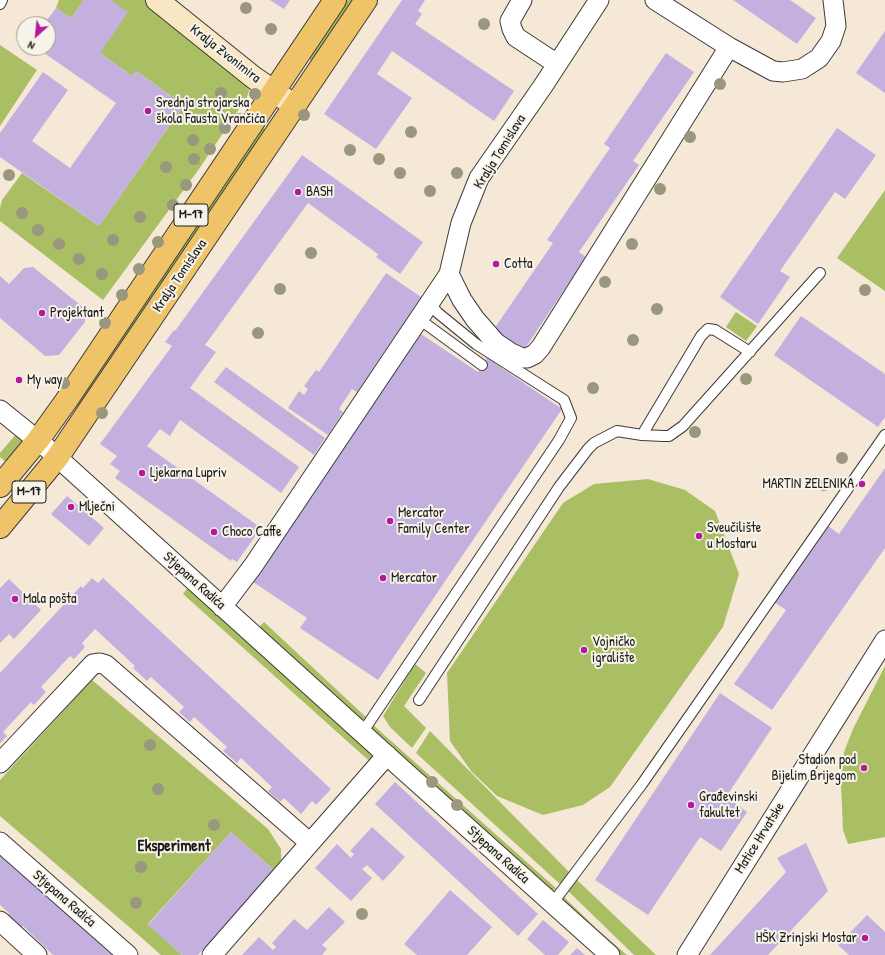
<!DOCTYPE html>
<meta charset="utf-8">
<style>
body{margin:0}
#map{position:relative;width:885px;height:955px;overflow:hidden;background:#f5e8d6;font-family:"Patrick Hand",sans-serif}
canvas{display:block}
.north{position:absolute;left:16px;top:16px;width:40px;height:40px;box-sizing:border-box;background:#f7f3e8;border:1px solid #9f9d96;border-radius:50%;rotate:207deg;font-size:11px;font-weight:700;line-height:16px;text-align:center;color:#1c1c1c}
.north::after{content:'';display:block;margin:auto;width:14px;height:18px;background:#b5179e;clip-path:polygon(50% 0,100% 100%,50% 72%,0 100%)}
</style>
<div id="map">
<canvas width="885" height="955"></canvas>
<div class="north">N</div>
</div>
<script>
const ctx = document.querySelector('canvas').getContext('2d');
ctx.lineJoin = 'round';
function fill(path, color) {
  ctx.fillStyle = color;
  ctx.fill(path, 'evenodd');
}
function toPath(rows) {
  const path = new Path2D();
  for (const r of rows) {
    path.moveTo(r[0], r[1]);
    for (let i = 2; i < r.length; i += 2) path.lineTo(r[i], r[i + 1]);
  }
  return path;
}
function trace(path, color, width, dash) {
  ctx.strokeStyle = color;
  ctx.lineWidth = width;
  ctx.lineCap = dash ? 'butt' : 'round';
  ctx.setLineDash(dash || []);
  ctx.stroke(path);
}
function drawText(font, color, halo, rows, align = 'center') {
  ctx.font = font + ' "Patrick Hand",sans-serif';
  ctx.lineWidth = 4;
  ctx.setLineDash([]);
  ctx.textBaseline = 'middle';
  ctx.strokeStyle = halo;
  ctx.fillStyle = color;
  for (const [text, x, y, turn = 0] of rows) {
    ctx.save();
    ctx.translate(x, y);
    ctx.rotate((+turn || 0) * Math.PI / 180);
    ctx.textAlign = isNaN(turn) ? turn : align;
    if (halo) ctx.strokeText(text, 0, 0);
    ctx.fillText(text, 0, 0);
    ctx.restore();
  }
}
fill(toPath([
 [59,0,84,0,71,18,56,8],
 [111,0,147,0,250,87,247,97,199,169,103,300,0,221,0,208,2,200,22,173,99,226,184,105,136,71,132,76,100,53],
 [345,0,353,0,312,61,307,57],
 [0,45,37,70,0,126],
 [261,126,266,130,81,408,76,405],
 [885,190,885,291,837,258],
 [736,312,757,326,746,341,726,327],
 [18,432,30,441,12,467,0,457,0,453],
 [648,479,685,490,715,511,739,574,723,627,610,787,583,805,543,815,497,796,471,771,450,741,447,673,563,503,594,484],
 [188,587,382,761,376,767,183,594],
 [264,622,367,718,358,722,255,631],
 [415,664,426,673,404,706,426,728,412,748,390,727,383,716],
 [885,666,885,837,848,844,843,830,841,785,844,752,853,729],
 [92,680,268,829,281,849,281,860,274,870,231,832,148,924,182,955,161,955,135,932,0,816,0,780],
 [372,724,557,889,547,892,370,734],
 [430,731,571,874,561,885,416,753],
 [576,879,656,955,634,955,567,890],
 [563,896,597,929,627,955,616,955,562,907]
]), '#aabf63');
fill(toPath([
 [84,0,111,0,128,12,100,53,132,76,136,71,184,105,99,226,0,157,0,133,43,72,68,90,32,141,70,168,116,103,37,48,48,48,48,24,44,24,56,8,71,18],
 [270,0,290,0,284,9],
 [402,0,425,0,418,11,422,14,415,24,514,91,494,121,392,51,377,74,412,98,376,149,324,114],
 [733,0,790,0,816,18,797,44],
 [885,31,885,93,856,73],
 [666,53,694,72,633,161,639,165,579,252,586,257,522,353,492,332,553,243,547,240,610,148,604,144],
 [837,128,876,155,845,199,835,192,780,271,790,277,758,324,720,297],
 [302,155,423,242,400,274,376,257,378,254,308,203,205,345,216,352,190,388,299,467,281,493,180,420,170,436,160,429,147,446,261,528,237,562,232,559,231,561,115,478,120,471,110,464,117,456,100,444,172,346,165,342,174,330,175,331],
 [33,267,84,308,85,322,59,355,45,356,0,318,0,276,9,284,24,268],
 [386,273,421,297,357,392,352,389,339,409,343,412,328,435,288,408,299,391,304,395,308,389,304,386,316,370,319,372],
 [801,316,885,374,885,417,878,427,774,355],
 [421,334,478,372,487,358,562,409,378,680,300,628,307,618,253,582],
 [226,367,325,438,314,455,214,382],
 [885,468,885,548,772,710,734,684,786,610,774,602,827,525,839,534],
 [67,496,104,528,89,546,51,514],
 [92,578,98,583,103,578,331,789,316,805,312,801,301,814,284,798,280,802,268,791,272,787,241,758,237,763,223,751,227,747,194,717,190,722,179,712,184,707,151,677,147,681,133,668,135,666,95,629,82,643,85,647,74,659,70,656,41,687,46,692,34,705,31,702,3,732,7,736,0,743,0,673,81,586,83,588],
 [9,579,41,610,14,639,9,634,0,643,0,588],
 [720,693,772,728,726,797,747,812,721,851,700,837,648,915,595,880],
 [395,782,538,914,518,936,375,804],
 [372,827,405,857,383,881,367,865,362,869,372,878,351,901,315,868,337,844,351,858,354,854,350,851],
 [231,832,274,870,198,955,182,955,148,925],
 [806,843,828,891,768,955,710,955,786,872,777,858],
 [0,851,112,955,53,955,23,926,19,931,5,918,9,913,0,905],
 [450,890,492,927,467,955,417,955,404,944],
 [329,907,345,922,322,945,327,949,322,955,242,955,259,937,273,950,276,947,272,943,294,919,307,930],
 [867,915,885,932,885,955,849,955,838,945],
 [543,920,569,942,558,955,545,955,527,939],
 [577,948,585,955,570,955]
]), '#c3b0de');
const service = toPath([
 [0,4,2,0],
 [419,319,482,365],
 [642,435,701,336,708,329,715,330,750,352],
 [419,700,559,487,588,449,594,443,617,431,642,435,663,436,669,436,683,426,820,273],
 [362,733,559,440,571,418,564,400,476,344,438,313,429,303],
 [552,904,642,784,885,435]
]);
const minor = toPath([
 [522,0,510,21,512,29,516,37,557,64],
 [729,47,773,71,783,72,802,69,819,58,831,41,836,26,833,0],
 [449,274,462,300,475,319,496,343,511,353,522,358,527,358,535,354,541,347,729,47,655,0],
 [0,410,47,448,401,768,610,955],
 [222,607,253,566,449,274,461,223,479,178,543,86,599,0],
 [0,763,93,664,100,663,106,665,310,843],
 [0,842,128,955],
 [0,921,37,955],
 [212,955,387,755],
 [687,955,885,640]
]);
const secondary = toPath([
 [157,0,253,77,295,106]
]);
const primary = toPath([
 [0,486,38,440,66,401,335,0],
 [0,527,57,458,366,0]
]);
trace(service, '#3d3b38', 12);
trace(minor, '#3d3b38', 21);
trace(secondary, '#3d3b38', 24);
trace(primary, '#3d3b38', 24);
trace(service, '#fff', 10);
trace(minor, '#fff', 19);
trace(secondary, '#f9e7c3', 22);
trace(primary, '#efc469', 22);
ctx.fillStyle = '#99977d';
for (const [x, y] of [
 [246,8],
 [484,24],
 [271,29],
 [720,84],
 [221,93],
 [255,94],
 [304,115],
 [239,119],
 [225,128],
 [411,132],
 [690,137],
 [193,140],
 [210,149],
 [350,150],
 [194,159],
 [379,159],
 [166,167],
 [400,173],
 [457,173],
 [9,175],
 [186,185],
 [660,189],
 [430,191],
 [173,205],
 [22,213],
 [140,217],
 [38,230],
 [113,240],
 [158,242],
 [59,244],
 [632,244],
 [311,253],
 [79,259],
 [139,269],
 [102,274],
 [605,282],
 [280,289],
 [865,290],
 [122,295],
 [657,309],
 [105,323],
 [258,333],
 [633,340],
 [746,379],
 [64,383],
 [593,388],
 [102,413],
 [695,432],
 [842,458],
 [824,485],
 [150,745],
 [432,782],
 [158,789],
 [457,805],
 [214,825],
 [141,867],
 [136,903],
 [362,914]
]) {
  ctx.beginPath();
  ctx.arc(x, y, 6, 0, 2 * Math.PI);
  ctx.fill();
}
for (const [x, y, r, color] of [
 [148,111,4,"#b5179e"],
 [298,192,4,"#b5179e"],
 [496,264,4,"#b5179e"],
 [42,313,4,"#b5179e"],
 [19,380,4,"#b5179e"],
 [142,473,4,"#b5179e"],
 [862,484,4,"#b5179e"],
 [71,507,4,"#b5179e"],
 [390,521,4,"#b5179e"],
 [214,532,4,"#b5179e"],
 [699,536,4,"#b5179e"],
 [383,578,4,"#b5179e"],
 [15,599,4,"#b5179e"],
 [584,650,4,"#b5179e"],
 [864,768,4,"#b5179e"],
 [691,805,4,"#b5179e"],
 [865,938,4,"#b5179e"]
]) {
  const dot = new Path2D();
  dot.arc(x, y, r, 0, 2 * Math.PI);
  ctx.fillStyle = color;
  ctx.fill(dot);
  trace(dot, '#f7f3e8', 1.5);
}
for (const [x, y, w] of [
 [191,215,34],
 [29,492,34]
]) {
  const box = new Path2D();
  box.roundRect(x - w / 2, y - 11, w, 22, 3);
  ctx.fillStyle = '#f7f3e8';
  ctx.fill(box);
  trace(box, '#1c1c1c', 1);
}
drawText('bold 13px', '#1c1c1c', null, [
 ["M-17",191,215],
 ["M-17",29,492]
]);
drawText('14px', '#1c1c1c', '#f7f3e8', [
 ["Kralja Zvonimira",225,54,38],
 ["Kralja Tomislava",500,152,-58],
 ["Kralja Tomislava",180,276,-56],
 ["Stjepana Radića",194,581,42],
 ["Matice Hrvatske",760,838,-58],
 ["Stjepana Radića",498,855,42],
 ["Stjepana Radića",64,899,41]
]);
drawText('14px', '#1c1c1c', '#f7f3e8', [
 ["Srednja strojarska",156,103],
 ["škola Fausta Vrančića",156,119],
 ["BASH",306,192],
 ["Cotta",504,264],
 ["Projektant",50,313],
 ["My way",27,380],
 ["Ljekarna Lupriv",150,473],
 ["MARTIN ZELENIKA",854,484,"right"],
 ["Mlječni",79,507],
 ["Mercator",398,513],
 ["Family Center",398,529],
 ["Sveučilište",707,528],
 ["u Mostaru",707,544],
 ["Choco Caffe",222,532],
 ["Mercator",391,578],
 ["Mala pošta",23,599],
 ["Vojničko",592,642],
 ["igralište",592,658],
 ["Stadion pod",856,760,"right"],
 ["Bijelim Brijegom",856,776,"right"],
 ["Građevinski",699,797],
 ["fakultet",699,813],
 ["HŠK Zrinjski Mostar",857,938,"right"]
], 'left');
drawText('bold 16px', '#1c1c1c', '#f7f3e8', [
 ["Eksperiment",174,847]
]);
</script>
